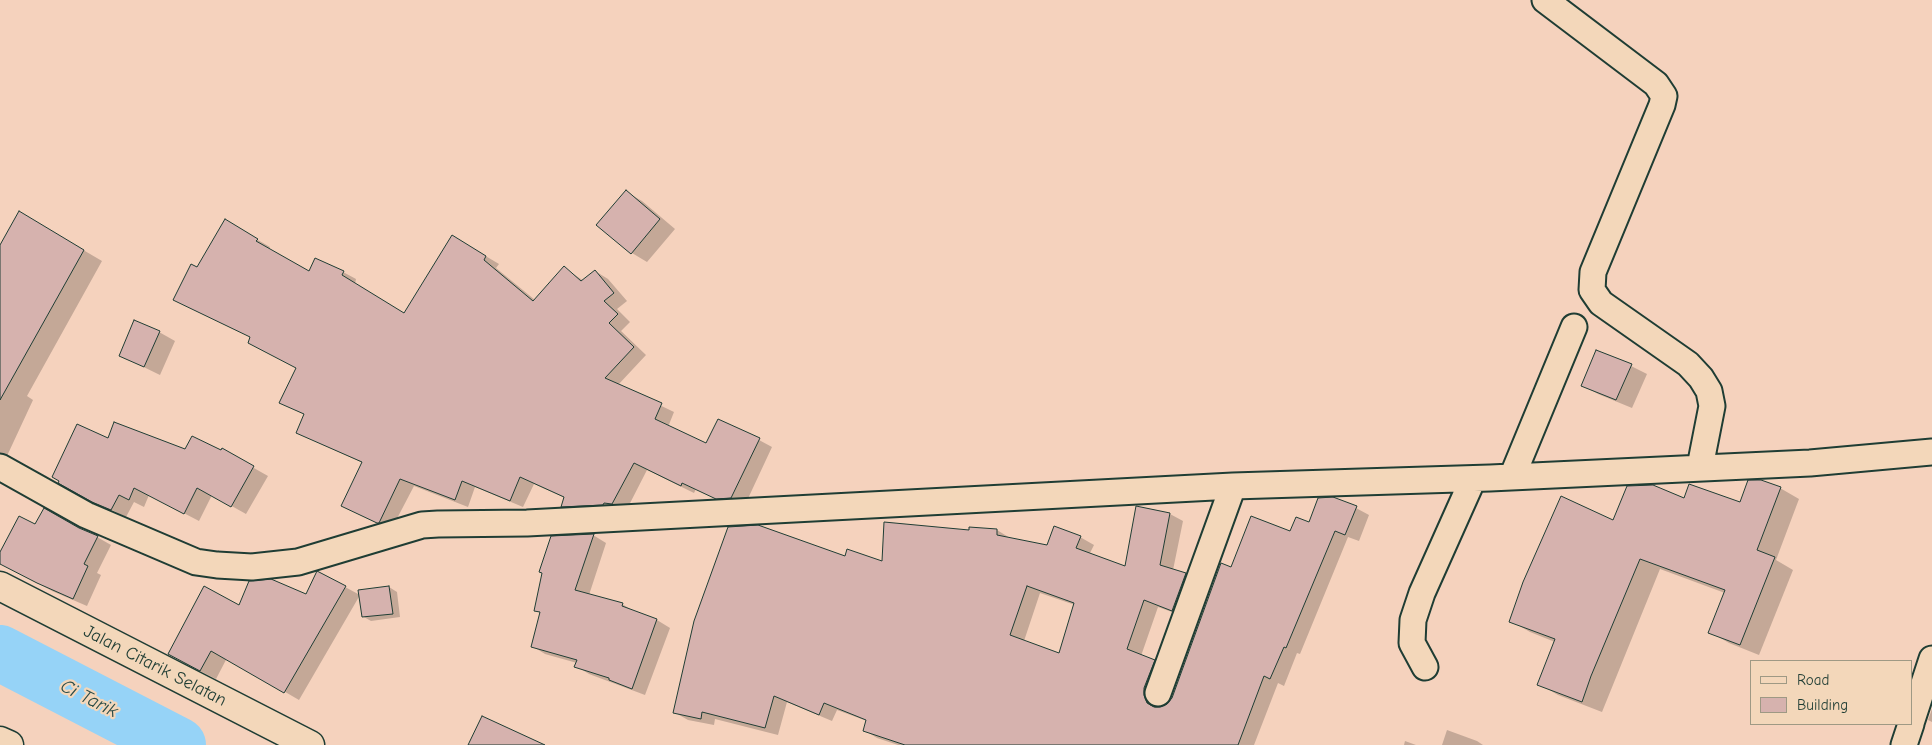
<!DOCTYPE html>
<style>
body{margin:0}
#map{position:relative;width:1932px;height:745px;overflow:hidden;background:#f5d2bd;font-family:"Comic Neue",sans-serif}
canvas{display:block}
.legend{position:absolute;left:1750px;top:660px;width:162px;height:65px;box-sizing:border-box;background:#f3d7ba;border:1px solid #9e9984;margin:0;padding:6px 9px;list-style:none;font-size:15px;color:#1f3d34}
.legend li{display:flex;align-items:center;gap:10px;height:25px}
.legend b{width:25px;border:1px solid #9e9984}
</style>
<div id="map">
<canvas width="1932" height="745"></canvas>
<ul class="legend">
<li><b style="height:6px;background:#f3d7ba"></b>Road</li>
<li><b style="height:14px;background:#d6b2ae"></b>Building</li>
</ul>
</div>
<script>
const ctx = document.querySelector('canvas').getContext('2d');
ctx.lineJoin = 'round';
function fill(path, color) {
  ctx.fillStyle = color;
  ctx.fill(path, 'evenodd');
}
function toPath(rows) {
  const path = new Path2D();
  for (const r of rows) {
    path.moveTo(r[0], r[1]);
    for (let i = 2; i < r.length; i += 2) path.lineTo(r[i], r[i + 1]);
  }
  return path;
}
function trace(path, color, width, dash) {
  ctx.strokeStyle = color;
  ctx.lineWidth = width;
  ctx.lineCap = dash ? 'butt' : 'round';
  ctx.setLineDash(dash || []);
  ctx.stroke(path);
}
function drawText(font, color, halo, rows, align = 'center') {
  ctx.font = font + ' "Comic Neue",sans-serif';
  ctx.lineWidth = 4.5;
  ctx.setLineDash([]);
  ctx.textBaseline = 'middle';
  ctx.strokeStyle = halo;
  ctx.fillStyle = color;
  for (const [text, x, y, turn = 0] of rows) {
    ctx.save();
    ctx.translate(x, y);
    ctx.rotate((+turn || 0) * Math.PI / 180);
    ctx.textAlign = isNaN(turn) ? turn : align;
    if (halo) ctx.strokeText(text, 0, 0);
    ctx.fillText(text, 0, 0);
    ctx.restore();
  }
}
fill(toPath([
 [626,192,642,201,675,229,647,262,632,253,598,225],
 [20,213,102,261,27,396,33,400,0,471,0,247],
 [225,221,270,247,269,250,310,273,343,272,356,279,355,284,405,315,452,236,499,264,496,268,535,300,564,268,584,281,595,271,608,279,627,301,617,309,630,322,621,331,646,355,618,385,674,412,668,427,707,445,759,440,772,447,745,505,730,506,696,489,694,493,647,470,626,511,576,514,563,506,565,498,534,484,523,507,475,487,468,507,414,486,391,530,356,513,343,506,363,463,297,433,305,415,280,402,297,368,252,338,188,307,198,269],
 [159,332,175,341,160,375,121,356],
 [1631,366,1647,374,1632,408,1598,394,1582,385],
 [109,440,185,451,221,452,222,450,268,476,246,514,212,495,199,521,149,495,144,507,134,502,126,517,74,491],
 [1780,488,1799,499,1776,560,1793,570,1759,655,1729,643,1710,632,1725,593,1660,569,1602,712,1558,695,1539,684,1555,642,1530,632,1511,621,1613,521,1685,499,1740,504],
 [1356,508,1369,515,1359,541,1348,537,1300,654,1297,653,1284,686,1278,683,1254,745,898,745,877,738,864,730,867,721,837,710,832,721,787,702,778,735,715,719,714,725,688,720,674,712,845,557,883,562,970,532,997,530,1010,538,1048,546,1080,537,1094,545,1090,553,1126,568,1170,514,1183,521,1173,570,1186,574,1199,582,1186,617,1158,607,1141,656,1167,669,1157,703,1159,708,1168,705,1173,698,1232,569,1309,523],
 [1040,593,1075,605,1060,654,1024,641],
 [35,526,97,537,111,545,97,573,101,575,87,606,52,591,0,562,0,555],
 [593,535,606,543,589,595,622,604,635,612,657,620,670,628,645,695,589,674,576,666,577,663,545,654,532,646,541,613,535,610],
 [345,587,360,595,299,700,227,658,216,679,184,663,240,607,306,596],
 [389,587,397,592,400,617,371,621,364,617],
 [1932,709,1932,722,1928,720],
 [1447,730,1477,741,1483,745,1442,745],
 [1405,741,1416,745,1404,745]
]), '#0003');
trace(toPath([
 [0,653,178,745]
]), '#96d3f7', 56);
const building = toPath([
 [626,190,660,219,631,254,596,225,626,190],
 [19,211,84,250,0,400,0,245,19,211],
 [225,219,258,239,256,241,309,271,315,258,344,271,342,275,404,313,452,235,486,256,484,260,533,301,564,266,581,281,595,270,614,293,604,301,618,314,609,323,634,347,605,378,662,403,655,419,706,443,718,419,760,438,731,498,716,499,682,483,681,486,634,463,612,504,604,503,603,505,561,507,564,497,520,477,510,501,462,481,455,500,400,479,379,523,377,523,341,506,362,462,296,433,304,414,279,403,296,368,248,343,250,337,173,300,191,264,197,267,225,219],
 [134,320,160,331,144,367,119,356,134,320],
 [1596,350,1632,364,1616,400,1581,386,1596,350],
 [114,422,185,449,192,436,221,450,222,448,254,466,231,507,197,488,184,514,134,488,129,500,119,495,111,510,92,502,58,483,59,481,52,477,77,424,108,438,114,422],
 [1748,480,1761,480,1781,487,1757,550,1775,557,1740,645,1708,633,1725,590,1640,559,1591,676,1582,702,1537,685,1555,639,1509,622,1523,582,1561,496,1613,520,1627,486,1653,485,1684,498,1689,484,1740,502,1748,480],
 [1333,497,1357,506,1345,535,1335,531,1286,648,1284,647,1270,679,1264,676,1238,745,905,745,863,731,866,720,824,703,819,715,774,696,765,728,702,712,701,719,673,713,694,621,728,527,758,525,845,556,847,549,882,561,884,522,969,530,969,527,997,529,997,535,1047,545,1054,526,1081,536,1076,548,1125,566,1136,506,1170,513,1160,565,1186,573,1172,611,1144,600,1127,649,1155,660,1144,688,1144,695,1147,703,1154,707,1160,707,1167,704,1172,698,1221,563,1231,567,1251,516,1290,531,1296,517,1309,522,1318,498,1333,497],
 [1027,586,1074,603,1059,653,1010,635,1027,586],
 [44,508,79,528,98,536,84,564,88,566,73,599,37,583,0,564,0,552,19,516,35,524,44,508],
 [594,534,575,590,623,603,622,606,657,619,632,689,609,680,609,678,574,667,577,660,531,647,540,612,534,611,542,573,539,572,551,536,594,534],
 [317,571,346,586,284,693,211,651,200,671,168,654,204,586,239,605,249,581,271,579,306,594,317,571],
 [389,586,393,614,362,617,358,590,389,586],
 [482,716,545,745,468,745,482,716]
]);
fill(building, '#d6b2ae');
trace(building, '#1f3d34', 1);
const minor = toPath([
 [1545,0,1656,84,1664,96,1662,105,1593,272,1592,290,1601,303,1688,364,1701,378,1709,391,1712,406,1700,467],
 [0,467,86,515,196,562,217,565,252,567,298,562,422,525,438,524,527,523,1233,486,1490,478,1810,463,1932,452],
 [1512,477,1574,327],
 [1425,667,1412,643,1413,620,1422,593,1473,479],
 [1158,693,1233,486],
 [1911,723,1932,659],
 [1904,745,1911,724]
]);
const tertiary = toPath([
 [0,586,310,745],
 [0,741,9,745]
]);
trace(minor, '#1f3d34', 29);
trace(tertiary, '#1f3d34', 31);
trace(minor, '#f3d7ba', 25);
trace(tertiary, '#f3d7ba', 28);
drawText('18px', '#1f3d34', '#f3d7ba', [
 ["Jalan Citarik Selatan",155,666,27]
]);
drawText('italic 19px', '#2b4c48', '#f3d7ba', [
 ["Ci Tarik",89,699,27]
]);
</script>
